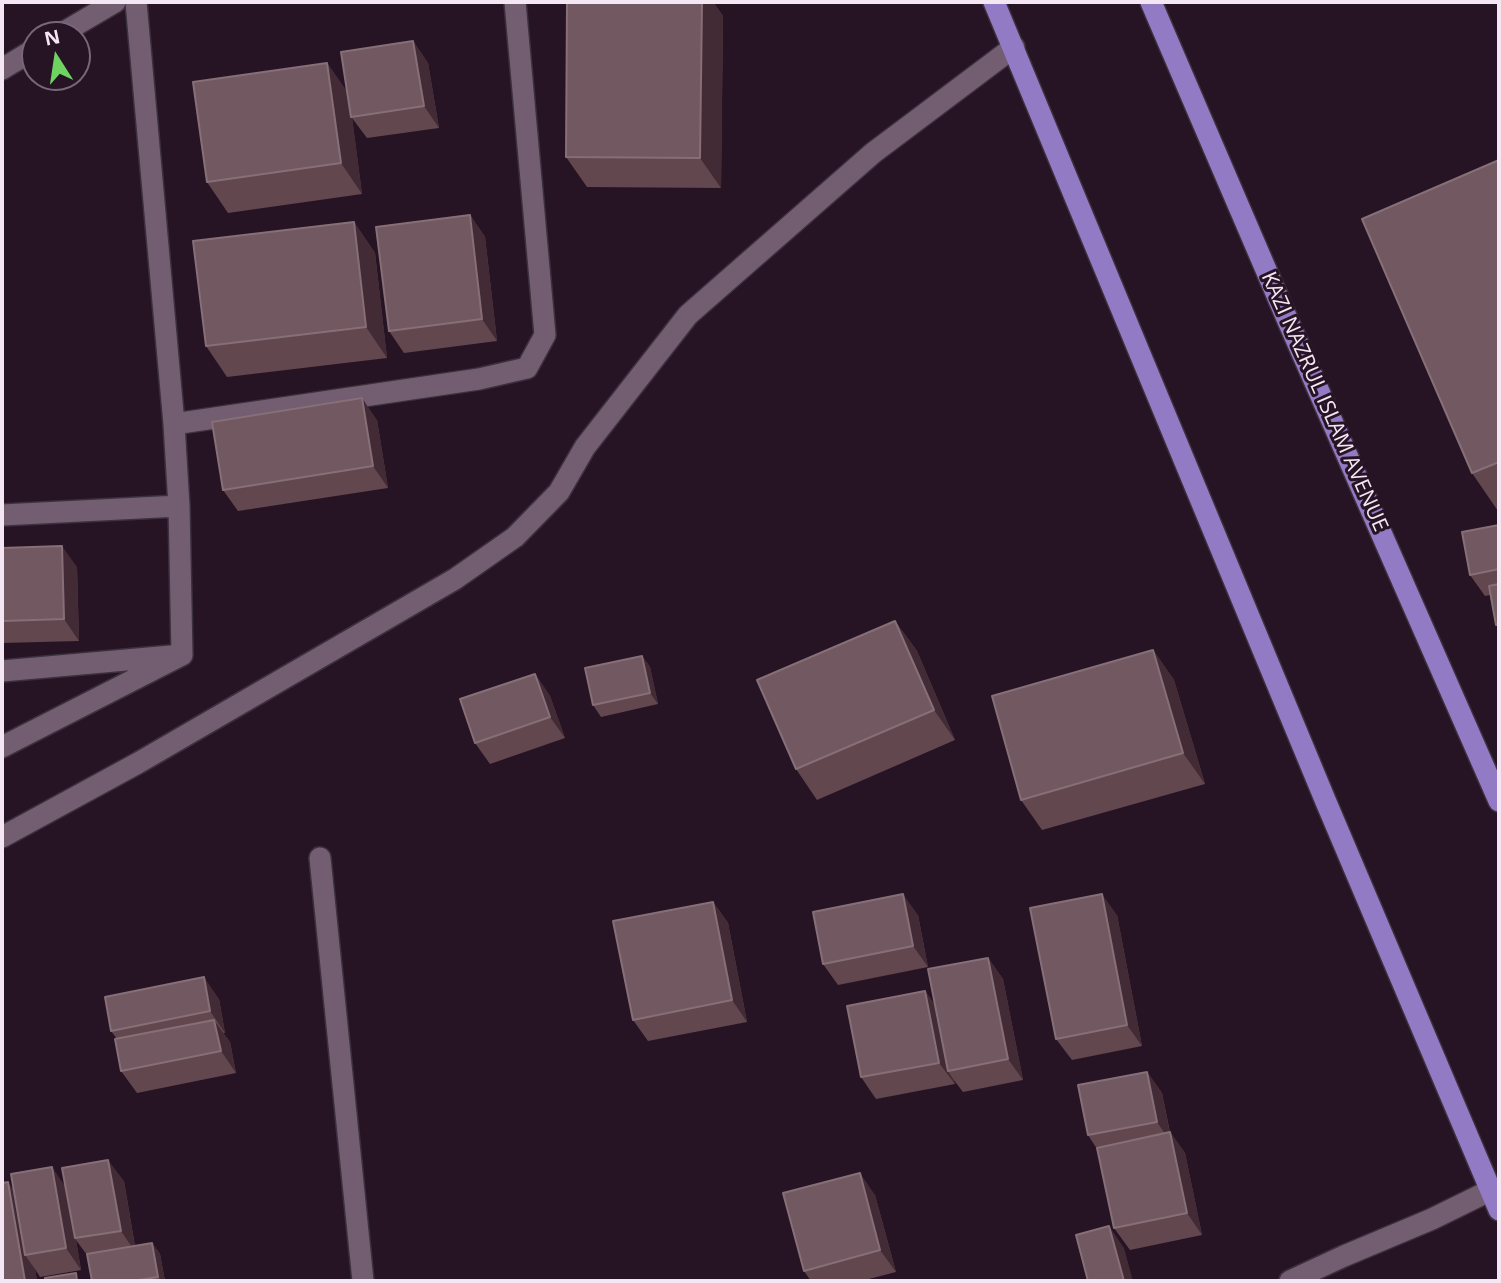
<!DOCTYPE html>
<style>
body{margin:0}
#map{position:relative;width:1501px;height:1283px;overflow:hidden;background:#261425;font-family:"Open Sans",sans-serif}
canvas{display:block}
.frame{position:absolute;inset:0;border:4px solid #f4e7f3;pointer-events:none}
.north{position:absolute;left:21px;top:21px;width:70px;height:70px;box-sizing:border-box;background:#261425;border:2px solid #786877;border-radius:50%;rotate:348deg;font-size:19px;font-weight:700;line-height:28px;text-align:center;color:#f4e7f3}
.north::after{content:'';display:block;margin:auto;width:24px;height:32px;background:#6ed360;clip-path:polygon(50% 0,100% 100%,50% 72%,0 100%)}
</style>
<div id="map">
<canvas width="1501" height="1283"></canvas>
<div class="frame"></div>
<div class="north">N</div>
</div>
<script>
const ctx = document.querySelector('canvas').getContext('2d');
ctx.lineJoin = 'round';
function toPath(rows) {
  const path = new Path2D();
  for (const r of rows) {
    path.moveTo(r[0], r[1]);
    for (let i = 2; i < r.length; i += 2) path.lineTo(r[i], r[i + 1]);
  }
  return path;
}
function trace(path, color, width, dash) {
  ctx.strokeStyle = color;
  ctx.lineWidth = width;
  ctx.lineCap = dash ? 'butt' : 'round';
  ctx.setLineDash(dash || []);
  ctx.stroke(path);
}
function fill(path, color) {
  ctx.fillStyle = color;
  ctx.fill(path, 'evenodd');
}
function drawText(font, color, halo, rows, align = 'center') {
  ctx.font = font + ' "Open Sans",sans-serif';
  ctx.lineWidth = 6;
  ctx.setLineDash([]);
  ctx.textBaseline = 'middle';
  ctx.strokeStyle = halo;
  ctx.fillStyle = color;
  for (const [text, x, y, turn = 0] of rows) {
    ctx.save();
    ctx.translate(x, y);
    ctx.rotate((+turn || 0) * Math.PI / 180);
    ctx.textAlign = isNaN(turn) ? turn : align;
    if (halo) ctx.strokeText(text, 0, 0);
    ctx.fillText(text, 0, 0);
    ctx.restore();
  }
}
const service = toPath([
 [59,35,115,2],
 [2,69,35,49],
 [174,424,479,379,527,368,545,335,515,2],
 [2,515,179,506,174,424,136,2],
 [2,671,171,656],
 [2,747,182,655,179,506]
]);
const minor = toPath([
 [2,837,138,763,455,579,515,537,559,492,585,447,688,315,873,153,1014,47],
 [320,858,363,1281],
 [1290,1281,1344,1256,1432,1219,1491,1190]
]);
const primary = toPath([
 [994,2,1326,802,1499,1210],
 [1151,2,1288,321,1499,801]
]);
trace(service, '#3c303c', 24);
trace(minor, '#3c303c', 24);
trace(primary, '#3c303c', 24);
trace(service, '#735d71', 21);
trace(minor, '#735d71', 21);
trace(primary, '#937ac5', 21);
fill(toPath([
 [567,2,713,2,723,16,721,188,587,187,566,157],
 [413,41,428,63,439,128,367,138,352,118,362,194,228,213,207,182,327,63,347,92],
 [1499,160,1499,511,1498,511,1472,473],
 [470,215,485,237,497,341,404,353,389,331],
 [354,222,375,253,387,358,227,377,206,346],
 [377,420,388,488,238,511,223,490],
 [1499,525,1499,629,1496,625,1490,595,1485,596,1470,575],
 [2,548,77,567,79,641,2,643],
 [895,621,917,651,955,740,817,800,796,769],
 [1153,650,1174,680,1205,784,1042,830,1021,800],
 [642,656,650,667,658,704,601,717,593,705],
 [535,674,550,696,565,738,490,764,475,743],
 [713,902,728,923,747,1022,648,1041,633,1020],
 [918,915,928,967,838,985,823,964],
 [1117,915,1142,1046,1072,1060,1056,1039],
 [988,958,1003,979,1023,1080,963,1092,953,1079,955,1084,876,1099,861,1077,925,991,935,1005],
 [219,999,225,1033,223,1033,230,1042,236,1073,137,1093,121,1071,117,1039,111,1031],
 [1147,1072,1162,1093,1170,1132,1185,1153,1202,1235,1130,1250,1114,1228,1097,1149,1088,1135],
 [124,1181,135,1246,152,1243,160,1254,165,1281,92,1281,87,1255,76,1240,81,1270,40,1277,35,1269,37,1281,2,1281,14,1189,66,1187],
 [875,1195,896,1272,861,1281,811,1281,804,1271]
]), '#62474e');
fill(toPath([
 [702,2,713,2,723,16,721,188,700,158],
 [413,41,428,63,439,128,424,106],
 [327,63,349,94,362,194,341,163],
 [470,215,485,237,497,341,482,319],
 [354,222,375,253,387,358,366,327],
 [362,398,377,420,388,488,373,466],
 [62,546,77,567,79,641,64,619],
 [895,621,917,651,955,740,934,710],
 [1153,650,1174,680,1205,784,1183,753],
 [642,656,650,667,658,704,650,693],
 [535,674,550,696,565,738,550,717],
 [903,894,918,915,928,967,913,946],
 [1102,894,1117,915,1142,1046,1127,1025],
 [713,902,728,923,747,1022,732,1000],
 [988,958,1003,979,1023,1080,1008,1059],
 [204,977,219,999,225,1033,210,1011],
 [925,991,940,1012,948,1071,953,1079,955,1084,939,1063],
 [214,1020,230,1042,236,1073,221,1051],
 [1147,1072,1162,1093,1172,1144,1157,1122],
 [1170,1132,1185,1153,1202,1235,1187,1213],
 [108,1160,124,1181,136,1253,121,1231],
 [52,1167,67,1189,75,1238,76,1240,81,1270,66,1248],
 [860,1173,875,1195,896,1272,880,1250],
 [8,1182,24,1204,25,1255,35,1269,37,1281,25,1281],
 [1109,1226,1124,1248,1133,1281,1124,1281],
 [152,1243,160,1254,165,1281,162,1281,158,1277]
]), '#432b36');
const building = toPath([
 [567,2,702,2,700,158,566,157,567,2],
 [413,41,424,106,351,117,341,52,413,41],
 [327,63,341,163,207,182,193,82,327,63],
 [1499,160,1499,462,1472,473,1362,219,1499,160],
 [470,215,482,319,389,331,376,227,470,215],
 [354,222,366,327,206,346,193,241,354,222],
 [362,398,373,466,223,490,212,422,362,398],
 [1499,525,1499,569,1470,575,1462,532,1499,525],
 [62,546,64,619,2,621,2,548,62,546],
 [1499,584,1499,624,1496,625,1489,586,1499,584],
 [895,621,934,710,796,769,757,680,895,621],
 [1153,650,1183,753,1021,800,992,696,1153,650],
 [642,656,650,693,593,705,585,668,642,656],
 [535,674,550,717,475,743,460,699,535,674],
 [903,894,913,946,823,964,813,912,903,894],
 [1102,894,1127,1025,1056,1039,1030,908,1102,894],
 [713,902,732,1000,633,1020,613,921,713,902],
 [988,958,1008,1059,948,1071,928,969,988,958],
 [204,977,210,1011,111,1031,105,997,204,977],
 [925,991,939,1063,861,1077,847,1006,925,991],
 [214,1020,221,1051,121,1071,115,1039,214,1020],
 [1147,1072,1157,1122,1088,1135,1078,1085,1147,1072],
 [1170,1132,1187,1213,1114,1228,1097,1148,1170,1132],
 [108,1160,121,1231,75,1238,62,1168,108,1160],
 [52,1167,66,1248,25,1255,11,1174,52,1167],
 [860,1173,880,1250,804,1271,783,1193,860,1173],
 [8,1182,25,1281,2,1281,2,1183,8,1182],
 [1109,1226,1124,1281,1088,1281,1076,1235,1109,1226],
 [152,1243,158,1277,132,1281,92,1281,87,1254,152,1243],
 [76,1273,77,1281,45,1281,45,1278,76,1273]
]);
fill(building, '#725860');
trace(building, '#866f77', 2);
drawText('21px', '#f4e7f3', '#261425', [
 ["KAZI NAZRUL ISLAM AVENUE",1324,402,66]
]);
</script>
